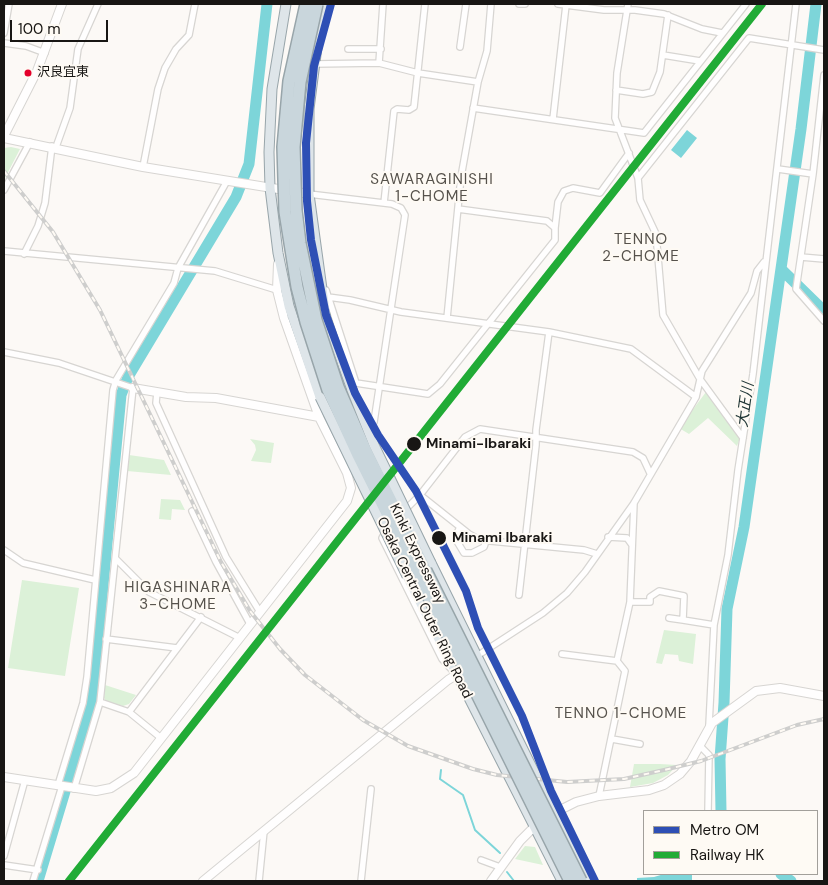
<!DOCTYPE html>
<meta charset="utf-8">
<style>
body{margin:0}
#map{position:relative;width:828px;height:885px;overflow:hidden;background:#fcf9f6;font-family:"DM Sans",sans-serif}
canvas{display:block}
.frame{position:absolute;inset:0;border:5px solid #181614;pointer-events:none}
.legend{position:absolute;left:643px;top:810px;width:175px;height:65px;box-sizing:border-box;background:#fefaf4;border:1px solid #a29f9a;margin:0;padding:6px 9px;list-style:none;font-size:15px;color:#181614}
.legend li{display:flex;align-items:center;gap:10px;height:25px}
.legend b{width:25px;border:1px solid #a29f9a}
.scale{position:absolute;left:10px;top:20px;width:98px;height:22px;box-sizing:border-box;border:2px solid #181614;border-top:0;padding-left:6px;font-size:15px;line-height:18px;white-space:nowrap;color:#181614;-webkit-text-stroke:4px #fefaf4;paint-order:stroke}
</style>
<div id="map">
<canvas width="828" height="885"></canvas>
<div class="frame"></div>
<ul class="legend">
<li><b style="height:6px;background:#2e4fb5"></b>Metro OM</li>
<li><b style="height:6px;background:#21ab36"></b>Railway HK</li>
</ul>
<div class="scale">100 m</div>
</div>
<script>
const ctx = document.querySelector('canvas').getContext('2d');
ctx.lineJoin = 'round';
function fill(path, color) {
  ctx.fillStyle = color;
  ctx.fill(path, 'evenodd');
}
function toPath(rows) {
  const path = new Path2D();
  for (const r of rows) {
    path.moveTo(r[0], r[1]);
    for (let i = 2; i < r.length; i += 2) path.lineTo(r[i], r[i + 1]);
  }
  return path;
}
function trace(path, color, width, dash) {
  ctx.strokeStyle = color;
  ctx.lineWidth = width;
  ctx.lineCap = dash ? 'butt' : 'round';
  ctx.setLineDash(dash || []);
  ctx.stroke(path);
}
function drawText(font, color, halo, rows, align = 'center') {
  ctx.font = font + ' "DM Sans","Noto Sans JP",sans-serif';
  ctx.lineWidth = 4;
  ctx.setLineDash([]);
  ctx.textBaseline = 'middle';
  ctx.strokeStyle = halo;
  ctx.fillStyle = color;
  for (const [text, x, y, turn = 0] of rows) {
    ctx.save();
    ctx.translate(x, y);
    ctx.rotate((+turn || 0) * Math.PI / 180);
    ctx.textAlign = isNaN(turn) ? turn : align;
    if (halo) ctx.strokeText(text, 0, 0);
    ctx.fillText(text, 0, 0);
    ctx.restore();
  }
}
fill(toPath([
 [11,147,20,149,4,180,4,148],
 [706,392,740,438,737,446,708,418,689,434,679,428],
 [250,439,274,443,271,463,251,461,256,450,255,445],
 [129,455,164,460,171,475,127,471],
 [161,499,180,500,185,510,172,509,171,520,159,519],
 [22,580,79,588,65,676,8,668],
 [664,630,696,634,693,664,679,661,678,655,665,654,662,664,656,663],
 [105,685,136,695,129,704,123,706,107,702,104,698],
 [634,764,660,764,677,765,668,775,653,783,630,787],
 [525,846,535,847,543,865,515,859]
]), '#dcf1d8');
fill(toPath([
 [687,130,697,138,681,158,671,150],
 [664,874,692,875,692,881,637,881,637,878,654,877]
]), '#7dd5d9');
trace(toPath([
 [441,770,440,779,463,795,475,830,500,853],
 [507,872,514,881]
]), '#7dd5d9', 2);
trace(toPath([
 [781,269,824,311],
 [721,811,720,759,724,703,727,609,744,527,801,129,816,4],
 [781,874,791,881],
 [38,881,92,702,121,395,128,377,236,197,249,164,267,4]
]), '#7dd5d9', 11);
const minor = toPath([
 [519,4,525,4],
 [558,4,604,10,635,10,664,14,702,29,722,33],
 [628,4,617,73,615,118,638,178,640,200,656,234,663,315,700,379,743,438],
 [4,33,9,4],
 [4,43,26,46,45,53],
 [460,47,466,4],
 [348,49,381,49],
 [663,55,700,61],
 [379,63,383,4],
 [314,64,379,63,418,73,478,82],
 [824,75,813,174,796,289,824,321],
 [616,90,643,94,652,92,660,72,668,15],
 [473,108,644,133,746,4],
 [553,119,566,5],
 [56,147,70,108,78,49,98,4],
 [143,167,158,89,165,68,176,49,189,35,195,4],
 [778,169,813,174],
 [638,178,749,38,824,50],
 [4,190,30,142],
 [309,194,392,204,401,208,405,215,374,422,368,432],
 [384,203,394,111,397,109,409,110,414,107,425,4],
 [555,228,558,202,564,191,573,188,600,193,629,153],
 [4,251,215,271,277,290],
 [24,254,38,226,45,203,52,146],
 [801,257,824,259],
 [326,290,356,383,428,394,440,384,555,240,555,228,547,221,458,209],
 [328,297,350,300,401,312,549,332,631,349,696,397],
 [447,318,461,177,478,82,487,51,491,4],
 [4,352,59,363,133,388,100,702,74,789],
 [157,392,156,403,226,557,260,612],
 [192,511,216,562,250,624],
 [404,511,420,495],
 [460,527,455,538,464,553,472,553,484,547,486,541],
 [386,531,382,538,389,552,442,659,452,670],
 [608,537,627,538,632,545],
 [4,550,23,563,95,580],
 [597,554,584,550,480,540,469,534,420,495,465,437,480,429,633,452,643,458,650,473],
 [116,559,149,592,240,638],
 [519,595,536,445,536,430,549,332],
 [630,602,650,602,650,597,659,591,684,596,683,620,714,625],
 [669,618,683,620],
 [106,639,177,648],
 [480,654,543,613,567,593,585,572,634,503,696,397,702,371,751,293,757,271,764,262],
 [562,654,617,661],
 [100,702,129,712,161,738],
 [129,712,201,617],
 [709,725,714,625,728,555,738,470,753,374,796,4],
 [612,739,640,744],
 [700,746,709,755,708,811],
 [58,785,83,703,87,677,113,390,116,380,174,283,178,268,227,181],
 [599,796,625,671,617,661,630,602,634,503],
 [4,856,25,780],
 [481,860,500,867],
 [4,865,38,870],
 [33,881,62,786],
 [259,881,264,831],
 [361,881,371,789]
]);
const tertiary = toPath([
 [4,136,37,71,62,4],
 [4,138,143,167,309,194],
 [133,388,186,397,216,398,319,417],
 [4,777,96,791,111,788,134,773,347,501,351,488,347,473,319,417,284,318,277,290,278,264],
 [550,815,576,802,599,796,649,790,664,785,680,774,691,761,712,723,756,691,780,688,824,696],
 [203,881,448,680,456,675],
 [491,881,520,841,538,823]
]);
const primary = toPath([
 [286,4,272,89,269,152,270,188,278,253,289,306,320,397],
 [327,4,317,47,309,109,309,194,326,318,352,390],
 [431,563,588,881],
 [407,576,562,881]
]);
trace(minor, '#d7d5d2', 8);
trace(tertiary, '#d7d5d2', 10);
trace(primary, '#98a5aa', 11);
trace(minor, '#fffefe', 5.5);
trace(tertiary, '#fffefe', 8);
trace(primary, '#dee5e9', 9);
const rail = toPath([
 [4,171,53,232,100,310,221,562,250,611,280,649,305,675,363,720,408,746,473,769,497,775,567,782,624,779,664,770,701,761,797,725,824,719]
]);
trace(rail, '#cececd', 4);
trace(rail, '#fefaf4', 2, [5.5]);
const primaryBridge = toPath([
 [352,390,374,445,431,563],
 [320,397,407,576]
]);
const motorwayBridge = toPath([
 [306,4,289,81,283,147,285,212,297,287,306,322,328,390,357,453,570,881],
 [317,4,300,82,294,147,296,210,300,243,316,320,338,387,365,449,581,881]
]);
trace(primaryBridge, '#98a5aa', 11, []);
trace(motorwayBridge, '#98a5aa', 14, []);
trace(primaryBridge, '#dee5e9', 9);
trace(motorwayBridge, '#c9d6dc', 11);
trace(toPath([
 [69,881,762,4]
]), '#21ab36', 8);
trace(toPath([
 [331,4,314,66,306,143,307,201,311,240,326,315,355,393,378,435,416,491,466,591,478,628,522,716,551,791,595,881]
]), '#2e4fb5', 8);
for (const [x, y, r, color] of [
 [28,73,4.5,"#e4002b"],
 [414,444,8,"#181614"],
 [439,538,8,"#181614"]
]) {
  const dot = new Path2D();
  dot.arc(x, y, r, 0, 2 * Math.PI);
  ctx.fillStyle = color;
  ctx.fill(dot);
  trace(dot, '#fefaf4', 2);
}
drawText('13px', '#181614', '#fefaf4', [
 ["沢良宜東",37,73]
], 'left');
drawText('bold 14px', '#181614', '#fefaf4', [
 ["Minami-Ibaraki",426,444],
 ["Minami Ibaraki",452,538]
], 'left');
drawText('14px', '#181614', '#fefaf4', [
 ["Kinki Expressway",417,554,64],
 ["Osaka Central Outer Ring Road",424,608,64]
]);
ctx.letterSpacing = '1px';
drawText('15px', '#56524c', '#fefaf4', [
 ["SAWARAGINISHI",432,180],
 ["1-CHOME",432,197],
 ["TENNO",641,240],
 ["2-CHOME",641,257],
 ["HIGASHINARA",178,588],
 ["3-CHOME",178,605],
 ["TENNO 1-CHOME",621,714]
]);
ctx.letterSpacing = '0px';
drawText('italic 15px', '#203637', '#fefaf4', [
 ["大正川",746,405,-82]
]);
</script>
